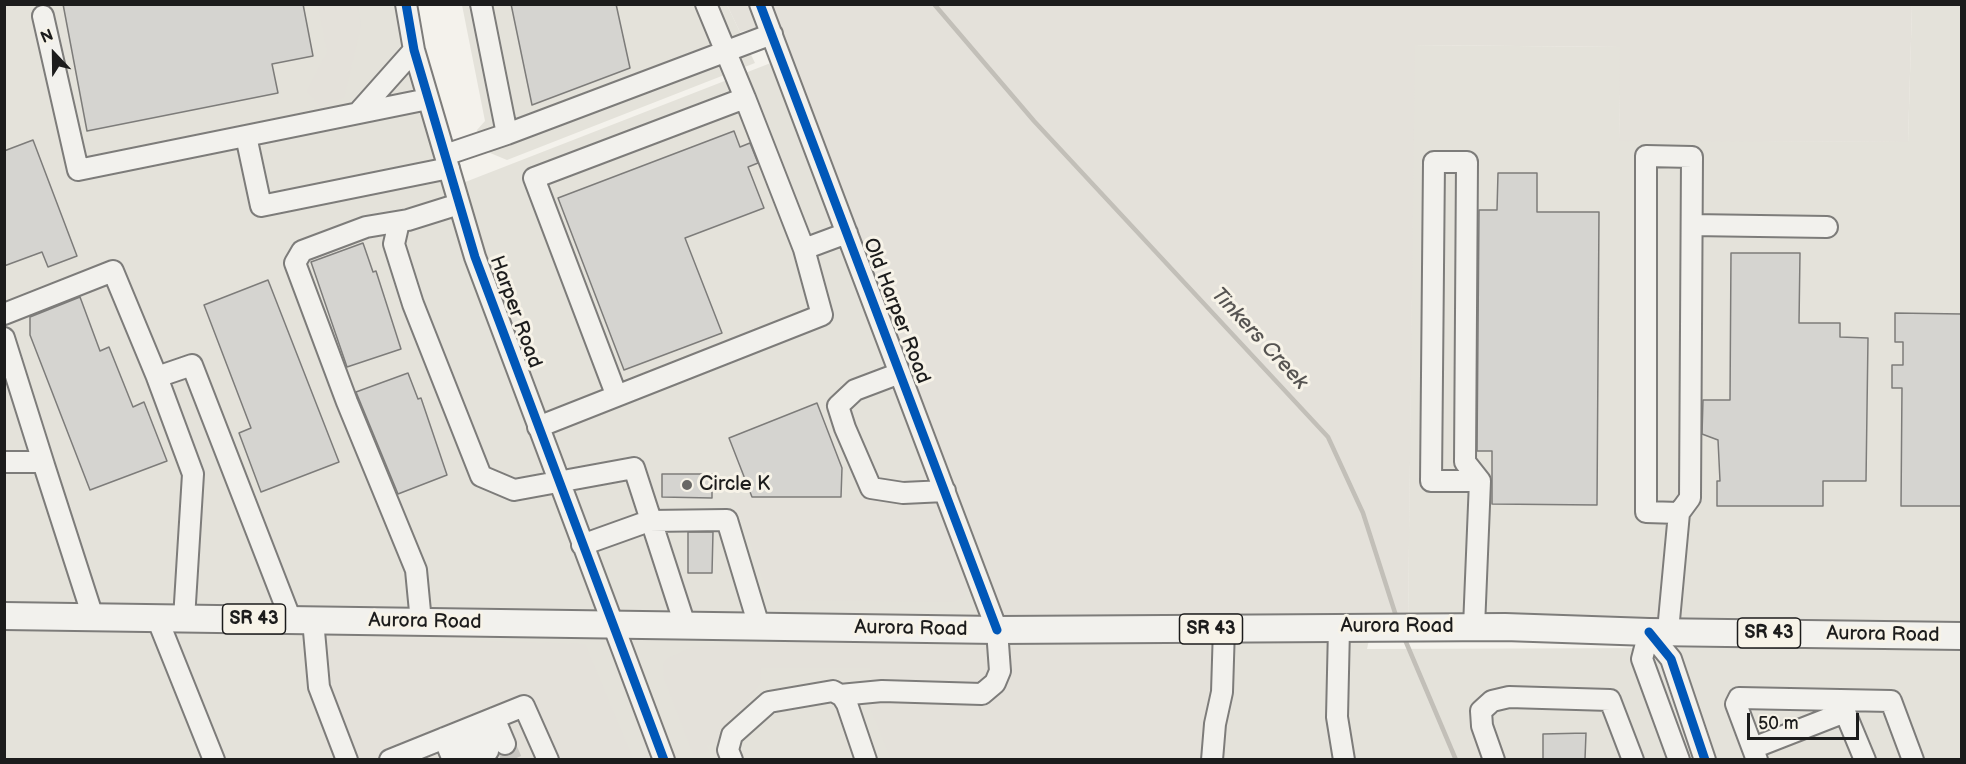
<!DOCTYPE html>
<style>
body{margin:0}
#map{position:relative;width:1966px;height:764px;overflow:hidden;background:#f4f2ec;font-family:"Balsamiq Sans",sans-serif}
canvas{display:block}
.frame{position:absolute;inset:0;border:6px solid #1c1c1c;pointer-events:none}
.north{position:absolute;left:24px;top:24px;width:60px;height:60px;-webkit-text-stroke:4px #f7f3e8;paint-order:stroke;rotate:338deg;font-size:16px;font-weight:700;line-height:24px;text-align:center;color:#1c1c1c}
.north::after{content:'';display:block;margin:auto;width:21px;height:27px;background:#1c1c1c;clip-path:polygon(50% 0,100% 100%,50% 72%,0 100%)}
.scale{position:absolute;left:1747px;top:713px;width:112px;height:27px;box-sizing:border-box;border:3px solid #1c1c1c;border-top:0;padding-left:8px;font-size:18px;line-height:21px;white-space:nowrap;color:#1c1c1c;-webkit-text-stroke:4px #f7f3e8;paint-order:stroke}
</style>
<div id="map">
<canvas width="1966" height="764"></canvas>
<div class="frame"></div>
<div class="north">N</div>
<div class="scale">50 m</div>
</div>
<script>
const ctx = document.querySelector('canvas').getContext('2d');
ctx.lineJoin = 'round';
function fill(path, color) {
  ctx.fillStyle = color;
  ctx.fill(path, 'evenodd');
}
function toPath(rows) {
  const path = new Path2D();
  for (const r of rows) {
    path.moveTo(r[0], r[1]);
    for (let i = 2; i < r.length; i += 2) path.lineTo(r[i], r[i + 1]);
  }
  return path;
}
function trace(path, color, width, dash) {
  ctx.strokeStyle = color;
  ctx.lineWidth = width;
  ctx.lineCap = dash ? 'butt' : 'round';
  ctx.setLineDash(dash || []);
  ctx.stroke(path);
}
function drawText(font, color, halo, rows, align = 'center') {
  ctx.font = font + ' "Balsamiq Sans",sans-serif';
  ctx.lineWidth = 6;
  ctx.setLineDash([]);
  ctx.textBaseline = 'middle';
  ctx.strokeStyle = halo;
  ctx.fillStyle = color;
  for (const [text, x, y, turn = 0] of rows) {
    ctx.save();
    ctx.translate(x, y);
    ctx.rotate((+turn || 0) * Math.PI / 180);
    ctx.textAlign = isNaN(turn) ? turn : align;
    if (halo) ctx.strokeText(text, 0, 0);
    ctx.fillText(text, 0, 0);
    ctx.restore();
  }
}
fill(toPath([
 [4,5,406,5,455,186,781,59,1372,626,1367,649,1961,647,1961,759,5,759],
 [462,5,727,5,755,63,507,160,483,150,477,130,485,121],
 [1912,5,1961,5,1961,636,1408,626,1414,45,1621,47,1619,140,1908,142]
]), '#e4e2da');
fill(toPath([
 [318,5,358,5,361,26,344,98,320,106,307,91,327,52],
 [727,5,1912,5,1908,142,1619,141,1620,47,1415,45,1408,626,997,630,768,25,740,32],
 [734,496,937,501,969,583,964,597,954,602,770,600],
 [327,636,585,644,633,759,350,759,329,686,322,654],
 [893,638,941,647,1206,650,1216,658,1208,759,891,759,867,700,871,668,761,668,760,683,721,741,706,746,709,751,694,756,664,678,663,665,666,659,692,647]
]), '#e4e1da');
trace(toPath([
 [934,4,1034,121,1328,437,1363,513,1397,619],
 [1403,635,1456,760]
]), '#c2bfb8', 4.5);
const building = toPath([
 [63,4,303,4,313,56,272,64,278,93,87,131,63,4],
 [511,4,616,4,630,68,532,105,511,4],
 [734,131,740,147,750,143,758,163,748,167,764,208,685,238,722,333,624,370,558,198,734,131],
 [33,140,77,256,48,267,42,252,4,266,4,151,33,140],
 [1498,173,1537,173,1537,212,1599,212,1597,505,1492,504,1492,451,1477,451,1479,210,1497,210,1498,173],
 [363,243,373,272,376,271,401,349,347,367,311,262,363,243],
 [1731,253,1800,253,1799,323,1840,323,1840,337,1868,338,1866,481,1823,481,1823,506,1717,506,1717,481,1720,481,1718,440,1702,434,1703,400,1730,400,1731,253],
 [268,280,339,462,261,492,239,433,251,428,204,305,268,280],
 [80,297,100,351,109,347,133,407,144,402,167,461,90,490,30,335,30,317,80,297],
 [1895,313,1962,314,1962,506,1901,506,1902,388,1892,388,1892,365,1903,365,1903,342,1895,342,1895,313],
 [408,373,418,399,421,398,447,475,398,494,356,392,408,373],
 [817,403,842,468,841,497,752,497,729,438,817,403],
 [662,474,712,474,712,498,662,497,662,474],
 [688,532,713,532,712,573,688,573,688,532],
 [1586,733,1585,759,1543,759,1543,734,1586,733]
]);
fill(building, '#d5d4d0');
trace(building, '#7d7c7a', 1.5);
trace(toPath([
 [505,744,512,760]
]), '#c9c7c2', 20, [20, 10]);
const minor = toPath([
 [406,4,414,50,475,257,664,760],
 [760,4,997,630,1000,671,995,683,982,694,882,691,840,695],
 [43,16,78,170,428,99],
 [745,98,804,249],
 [358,113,414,50],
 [507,134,772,34],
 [246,136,261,206,449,168],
 [445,155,507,134,481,4],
 [399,222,394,244,413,304,481,476,514,490,634,468,685,625],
 [1692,225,1827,227],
 [4,314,113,271,157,377],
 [4,338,44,465],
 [900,373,855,390,838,406,845,428,871,488,903,493,945,491],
 [616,394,534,178,745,98,706,4],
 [538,427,822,315,804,249,847,233],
 [4,462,43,462,93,617],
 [582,545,649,521,727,520,759,626],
 [157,618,214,760],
 [184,619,193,474,157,377,192,365,291,620],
 [313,620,319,687,347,760],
 [421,622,416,570,347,402,295,263,302,251,366,227,408,220,459,204],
 [1474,627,1480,481,1465,462,1467,162,1434,162,1431,481,1480,481],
 [1339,628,1337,717,1344,760],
 [1668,631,1679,513,1690,498,1692,157,1646,156,1646,512,1679,513],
 [1649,632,1671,659,1705,760],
 [1649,632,1642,659,1679,760],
 [494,718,505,744],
 [477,725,488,751],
 [462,731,472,757],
 [444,738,453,760],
 [1753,748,1845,712,1865,760],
 [390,760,524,706,548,760],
 [732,760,728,750,732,735,769,702,833,691,842,696,847,704,866,760],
 [1212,760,1215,724,1222,692,1224,628],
 [1494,760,1482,726,1481,711,1492,701,1509,697,1610,700,1633,760],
 [1757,760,1736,704,1739,698,1891,701,1913,760]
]);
const major = toPath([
 [4,616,997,630,1505,627,1649,632,1962,636]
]);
trace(minor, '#7d7c7a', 24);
trace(major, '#7d7c7a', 30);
trace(minor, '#f2f1ed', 20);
trace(major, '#f2f1ed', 26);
trace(toPath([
 [406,4,414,50,475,257,664,760],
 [760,4,997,630],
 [1649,632,1671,659,1705,760]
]), '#0057b8', 9);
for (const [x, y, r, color] of [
 [687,485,6,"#686765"]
]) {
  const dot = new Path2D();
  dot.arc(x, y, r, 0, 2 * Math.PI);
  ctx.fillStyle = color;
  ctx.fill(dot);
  trace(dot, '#f7f3e8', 2);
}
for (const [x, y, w] of [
 [254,619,63],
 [1211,629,63],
 [1769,633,63]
]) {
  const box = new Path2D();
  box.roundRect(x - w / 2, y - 15, w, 30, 4.5);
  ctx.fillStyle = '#f7f3e8';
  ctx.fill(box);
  trace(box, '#1c1c1c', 1.5);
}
drawText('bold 18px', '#1c1c1c', null, [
 ["SR 43",254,619],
 ["SR 43",1211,629],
 ["SR 43",1769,633]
]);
drawText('20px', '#1c1c1c', '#f7f3e8', [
 ["Old Harper Road",896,311,69],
 ["Harper Road",515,312,70],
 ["Aurora Road",425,622,1],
 ["Aurora Road",1397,627],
 ["Aurora Road",911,629,1],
 ["Aurora Road",1883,635,1]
]);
drawText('20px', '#1c1c1c', '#f7f3e8', [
 ["Circle K",699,485]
], 'left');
drawText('italic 21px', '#565452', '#f7f3e8', [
 ["Tinkers Creek",1259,339,47]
]);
</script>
